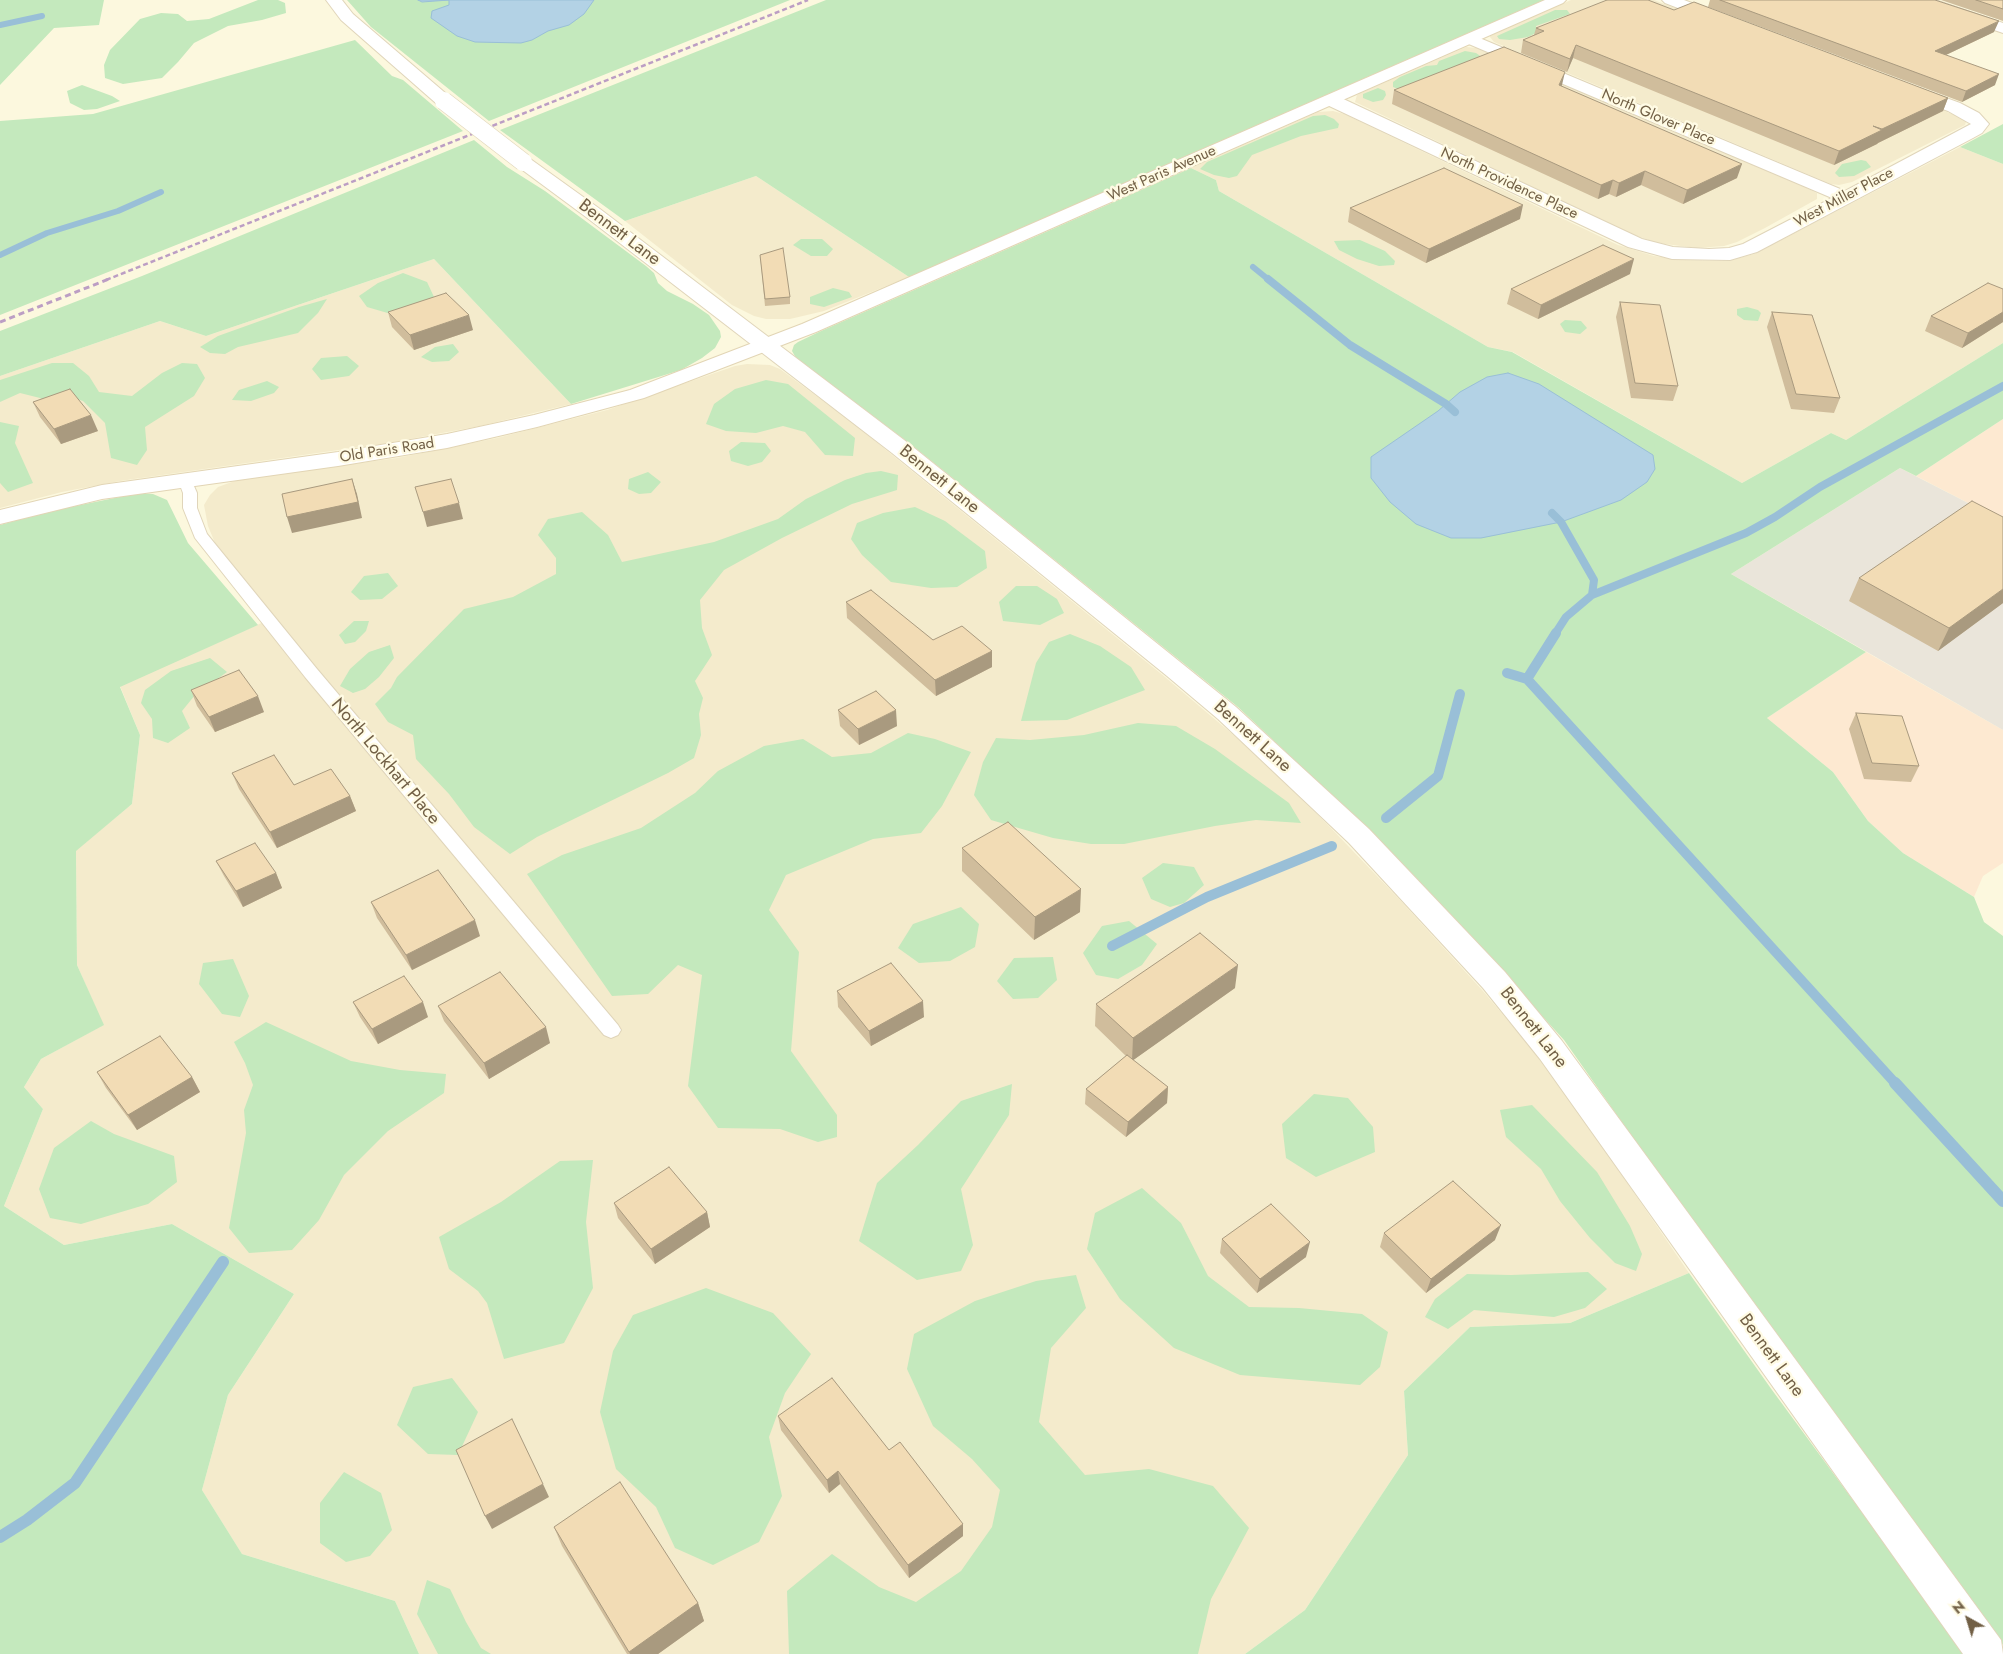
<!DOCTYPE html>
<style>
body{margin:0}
#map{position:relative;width:2003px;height:1654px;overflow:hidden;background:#fcf8de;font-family:Jost,sans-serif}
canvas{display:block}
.north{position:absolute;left:1943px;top:1594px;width:50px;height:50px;-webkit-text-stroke:4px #fffbe4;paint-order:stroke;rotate:321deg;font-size:14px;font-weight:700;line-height:20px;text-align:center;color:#726046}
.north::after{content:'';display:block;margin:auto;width:18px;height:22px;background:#726046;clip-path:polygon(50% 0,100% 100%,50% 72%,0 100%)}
</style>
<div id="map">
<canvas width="2003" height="1654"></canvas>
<div class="north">N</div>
</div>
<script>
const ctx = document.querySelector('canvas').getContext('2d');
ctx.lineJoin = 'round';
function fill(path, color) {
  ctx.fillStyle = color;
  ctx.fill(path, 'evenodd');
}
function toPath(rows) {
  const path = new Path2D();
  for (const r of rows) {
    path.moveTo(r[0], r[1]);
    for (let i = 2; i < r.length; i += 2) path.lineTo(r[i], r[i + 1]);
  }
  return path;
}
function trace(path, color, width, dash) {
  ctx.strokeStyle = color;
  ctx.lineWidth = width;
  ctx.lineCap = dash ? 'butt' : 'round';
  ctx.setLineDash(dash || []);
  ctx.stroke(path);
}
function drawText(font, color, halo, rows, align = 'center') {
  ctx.font = font + ' Jost,sans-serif';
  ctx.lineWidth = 4.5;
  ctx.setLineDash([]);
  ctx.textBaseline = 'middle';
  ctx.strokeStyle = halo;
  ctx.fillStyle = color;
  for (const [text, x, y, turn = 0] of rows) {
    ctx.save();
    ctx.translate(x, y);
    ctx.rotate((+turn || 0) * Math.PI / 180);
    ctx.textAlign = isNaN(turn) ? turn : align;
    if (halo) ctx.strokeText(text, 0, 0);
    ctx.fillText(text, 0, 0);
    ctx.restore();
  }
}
fill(toPath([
 [1571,0,1654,0,1960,117,1966,122,1965,125,1852,182,1839,185,1831,184,1494,42,1490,37,1490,36],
 [1466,47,1477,48,1805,187,1817,193,1817,199,1765,228,1737,242,1724,246,1697,248,1657,243,1629,233,1355,102,1357,95,1363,92],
 [1318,112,1333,111,1344,114,1618,245,1654,256,1686,260,1728,261,1754,254,1960,147,2003,164,2003,343,1846,440,1831,433,1742,483,1513,352,1488,347,1219,191,1216,180,1191,168],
 [756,176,909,277,824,311,790,319,766,319,754,316,732,305,625,221],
 [434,259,571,404,480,426,388,443,120,481,62,492,0,508,0,376,160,321,206,336],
 [747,364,770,365,780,369,853,423,1165,677,1250,749,1329,826,1400,900,1483,991,1552,1073,1689,1273,1570,1323,1470,1327,1404,1391,1408,1455,1305,1610,1245,1654,419,1654,395,1601,242,1554,202,1490,228,1395,294,1294,172,1224,64,1245,4,1206,43,1109,24,1087,41,1059,103,1025,77,965,76,850,132,804,140,735,120,686,275,617,215,543,208,526,204,505,210,495,218,487,240,479,397,458,497,438,607,410,735,366]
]), '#f4ebcc');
fill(toPath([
 [2003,419,2003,521,1916,476],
 [1866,652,2003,730,2003,863,1983,876,1974,897,1903,853,1868,821,1833,772,1767,718]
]), '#fde9d1');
fill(toPath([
 [1900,468,2003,521,2003,730,1731,574]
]), '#eae5da');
fill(toPath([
 [0,0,104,0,99,25,54,28,0,85],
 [258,0,278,0,285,3,286,13,262,20,228,26,194,43,178,62,162,78,123,84,105,78,104,65,110,50,140,19,161,13,178,14,187,21,209,19],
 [347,0,790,0,489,121,371,27],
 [826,0,1544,0,909,277,756,176,625,221,500,130],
 [1555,10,1567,10,1570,14,1536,26,1536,33,1528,37,1510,40,1499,39,1497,36],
 [355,40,392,76,403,80,463,131,0,315,0,121,93,114],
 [1465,51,1476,53,1486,60,1401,90,1393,87,1393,82,1400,77,1426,66,1437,65,1439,61],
 [82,85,112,96,120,101,97,109,84,110,70,103,67,91],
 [1378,88,1385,91,1386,95,1383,100,1373,102,1363,98,1363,94],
 [1325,115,1334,119,1339,124,1338,128,1301,136,1252,155,1237,176,1229,178,1214,175,1200,169,1207,162,1313,116],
 [2003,124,2003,164,1960,147],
 [474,140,507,167,545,191,646,266,654,273,658,283,667,291,693,304,709,315,720,331,721,337,715,348,702,358,681,370,571,404,434,259,206,336,160,321,0,376,0,331,142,276],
 [1861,160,1866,161,1871,167,1854,176,1839,177,1835,173,1842,164],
 [1191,168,1216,180,1219,191,1488,347,1512,352,1742,483,1831,433,1846,440,2003,343,2003,419,1916,476,1900,468,1731,574,1866,652,1767,718,1833,772,1868,821,1903,853,1974,897,1984,922,2003,936,2003,1645,1674,1196,1564,1040,1502,972,1370,831,1238,707,909,443,796,358,792,351,794,345,798,342,821,331],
 [801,239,822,239,833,249,827,256,811,256,793,245],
 [1360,240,1385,251,1395,261,1394,265,1379,266,1357,259,1339,250,1334,241],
 [403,273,427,282,434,297,424,308,391,314,367,307,359,296,378,283],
 [833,288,849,292,852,297,824,307,810,304,810,297],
 [327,299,318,313,298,333,238,347,225,354,210,353,200,347,218,336,299,307],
 [1747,307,1758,310,1761,313,1758,321,1744,320,1737,315,1737,309],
 [1565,320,1581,321,1587,328,1580,334,1565,332,1560,324],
 [453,344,459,352,449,361,432,362,421,357,435,347],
 [347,356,359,366,349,376,321,380,312,369,321,358],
 [52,363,73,363,89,376,99,392,132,396,162,373,182,363,197,364,205,378,194,396,145,427,147,450,137,465,111,458,105,423,83,401,70,397,50,404,40,398,20,393,0,402,0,380],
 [766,380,788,384,855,438,853,456,825,455,805,432,783,426,756,433,726,431,706,424,714,404,735,389],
 [267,381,279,387,274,393,251,401,232,400,239,390],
 [0,422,19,426,15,443,33,483,8,492,0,483],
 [741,442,765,443,771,451,762,462,748,466,731,461,729,451],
 [881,471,898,475,897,490,852,504,782,538,724,570,700,600,702,628,712,655,695,681,703,698,699,714,701,735,694,758,668,773,537,837,510,854,474,827,449,794,416,759,413,735,388,722,375,704,391,688,397,677,464,609,513,597,556,574,556,558,538,535,548,519,582,512,608,535,622,562,714,542,778,519,806,499,845,480,866,473],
 [648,472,661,482,651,493,639,494,628,489,629,479],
 [139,493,153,494,167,500,188,543,258,625,120,687,140,735,132,804,76,851,77,965,104,1025,41,1059,24,1087,43,1109,4,1206,64,1245,172,1224,294,1294,228,1395,202,1490,242,1554,395,1601,419,1654,0,1654,0,525,46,512],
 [915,507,945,521,985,551,987,568,957,587,931,588,891,582,862,555,851,539,857,523,883,513],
 [388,573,398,586,382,599,360,600,351,592,364,576],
 [1016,586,1037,586,1057,599,1064,613,1040,625,1003,621,999,602],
 [354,621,369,621,366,631,355,642,345,644,339,635],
 [1070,634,1100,646,1131,667,1145,690,1067,720,1021,721,1036,663,1049,642],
 [390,645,394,658,379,677,365,689,353,693,340,686,350,669,369,652],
 [210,658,227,672,195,695,182,711,190,728,168,743,153,738,152,719,141,703,145,690,171,671],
 [1138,723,1176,726,1215,749,1289,803,1301,823,1256,820,1215,826,1124,844,1091,844,1053,838,991,820,974,795,983,762,996,738,1030,740,1084,735],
 [908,733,935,739,971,752,942,806,921,833,873,839,786,875,769,910,799,952,791,1051,837,1115,837,1137,818,1142,780,1129,718,1128,688,1086,702,975,678,965,648,994,612,996,527,874,562,855,641,828,695,793,718,771,764,746,803,739,832,757,871,753],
 [1163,863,1194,867,1204,885,1184,903,1170,907,1151,899,1142,878],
 [961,907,979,924,975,947,950,961,919,963,898,948,913,924],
 [1129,921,1157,944,1142,965,1118,979,1096,975,1083,953,1102,926],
 [1053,957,1057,980,1038,998,1013,999,997,981,1014,958],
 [233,959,249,996,240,1017,222,1014,199,984,203,963],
 [266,1022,351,1061,400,1070,446,1074,444,1093,388,1131,344,1175,319,1220,292,1250,249,1253,229,1228,246,1133,244,1110,253,1085,245,1063,234,1042],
 [1012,1084,1009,1115,961,1189,973,1245,961,1271,917,1280,859,1241,877,1183,918,1145,961,1101],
 [1314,1094,1348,1098,1373,1127,1375,1152,1316,1177,1286,1158,1282,1124],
 [1532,1105,1597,1172,1630,1226,1642,1254,1636,1271,1615,1263,1590,1238,1560,1201,1541,1169,1506,1137,1500,1110],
 [91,1121,114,1134,174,1156,177,1182,148,1204,81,1224,50,1218,39,1189,54,1148],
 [593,1160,586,1222,593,1288,564,1343,504,1359,487,1303,478,1291,449,1269,439,1237,501,1202,560,1161],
 [1142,1188,1181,1223,1208,1276,1249,1307,1299,1308,1362,1314,1388,1332,1380,1367,1360,1385,1240,1375,1174,1348,1120,1299,1087,1249,1095,1213],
 [1588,1272,1607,1289,1585,1308,1554,1317,1474,1310,1448,1329,1425,1317,1435,1299,1467,1274,1511,1275],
 [1689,1273,1772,1390,1966,1654,1245,1654,1305,1610,1408,1455,1404,1391,1470,1327,1570,1323],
 [1076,1275,1086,1308,1051,1348,1039,1422,1085,1475,1149,1469,1213,1486,1249,1528,1211,1599,1198,1654,789,1654,787,1591,832,1554,879,1587,916,1602,961,1571,992,1527,1000,1490,972,1459,933,1426,907,1369,914,1334,975,1301,1036,1281],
 [706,1288,773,1313,811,1354,785,1393,769,1437,782,1496,759,1542,713,1565,675,1548,656,1507,616,1469,600,1412,613,1351,633,1315],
 [452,1378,478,1412,458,1455,428,1454,397,1425,413,1387],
 [344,1472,381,1493,392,1530,370,1556,346,1562,320,1543,320,1503],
 [427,1580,450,1589,466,1622,481,1648,491,1654,438,1654,417,1614]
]), '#c4e9bd');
const water = toPath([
 [418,0,594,0,584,14,569,25,548,31,532,40,521,43,475,42,457,36,431,18,432,11,449,5,449,0,422,2,418,0],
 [1508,373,1539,384,1653,455,1655,469,1647,482,1621,500,1561,522,1481,538,1451,538,1416,524,1390,502,1371,478,1371,457,1438,411,1460,392,1487,377,1508,373]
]);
fill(water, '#b3d2e5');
trace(water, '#99bfd7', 1);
trace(toPath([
 [0,25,42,16],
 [0,255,47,233,118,211,161,192],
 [1253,267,1269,280]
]), '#99bfd7', 6);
trace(toPath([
 [1268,279,1350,345,1446,404,1455,412],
 [1552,513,1561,522,1594,580,1592,595,1566,617,1555,634],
 [1592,595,1746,533,1775,517,1820,487,2003,386]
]), '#99bfd7', 8);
trace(toPath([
 [1507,673,1527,679,1896,1084],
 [1527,679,1556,633],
 [1386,818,1438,776,1460,694],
 [1112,946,1207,897,1332,846]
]), '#99bfd7', 10);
trace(toPath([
 [1895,1083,2003,1201],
 [0,1537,27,1520,75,1483,223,1262]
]), '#99bfd7', 12);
const service = toPath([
 [185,476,190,477,197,493,197,508,207,534,317,669,618,1025,621,1030,618,1035,611,1038,604,1035,305,677,195,538,183,508,183,493,178,480,180,477,185,476]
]);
const minor = toPath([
 [326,0,342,0,353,14,450,97,452,101,450,105,438,105,341,20,326,0],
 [1662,0,1684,0,1726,16,1728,19,1726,22,1714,22,1665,3,1662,0],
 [1912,0,1935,0,2003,23,2003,33,1915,3,1912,0],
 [1470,34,1845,191,1971,124,1948,111,1904,95,1902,91,1904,87,1916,87,1960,103,1979,113,1989,124,1982,133,1973,138,1757,252,1730,260,1672,259,1628,247,1325,104,1323,100,1325,96,1337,96,1642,239,1673,247,1709,249,1729,248,1743,244,1832,198,1464,42,1462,39,1464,36,1470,34],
 [523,157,529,158,600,209,908,443,1236,707,1369,829,1505,972,1562,1041,2001,1640,2003,1654,1963,1654,1540,1059,1483,988,1349,843,1218,719,1167,676,892,453,586,217,517,166,514,162,517,158,523,157]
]);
const secondary = toPath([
 [1545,0,1566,0,1563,3,816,332,644,398,537,427,447,448,338,466,102,499,0,524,0,510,102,485,338,452,447,434,534,415,630,390,802,324,1545,0]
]);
trace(service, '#e0d5ba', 2);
trace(minor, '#e0d5ba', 2);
trace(secondary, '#e2d5b5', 2);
fill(service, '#fff');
fill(minor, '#fff');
fill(secondary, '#fff');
trace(toPath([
 [106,280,808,0]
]), '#bc9ec4', 2.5, [5, 3]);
trace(toPath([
 [0,322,109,279]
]), '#bc9ec4', 3, [6, 4]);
const minorBridge = toPath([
 [444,101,523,162]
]);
trace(minorBridge, '#e0d5ba', 19, []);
trace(minorBridge, '#fff', 18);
fill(toPath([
 [1710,0,1935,0,1994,32,1946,55,1995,85,1962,102,1708,7],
 [1941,0,2003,0,2003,21],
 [1674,10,1948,98,1943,111,1878,143,1877,144,1834,165,1573,58,1567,72,1521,53,1523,40,1534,35,1536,28],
 [1561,86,1737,178,1683,204,1641,185,1616,197,1609,194,1598,199,1392,104,1394,90],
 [1350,208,1520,219,1426,263,1348,222],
 [760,255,790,297,790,304,765,306],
 [1630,274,1538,319,1507,304,1511,289],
 [2003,289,2003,322,1962,348,1925,331,1931,316],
 [1620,302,1678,386,1673,401,1631,398,1616,317],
 [388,312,473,330,414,350,392,327],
 [1772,312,1840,398,1834,413,1791,409,1767,327],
 [33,402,98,431,61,444,40,417],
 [1859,578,2003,603,1938,651,1849,601],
 [846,602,933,640,992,651,992,667,936,696,847,618],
 [191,690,264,712,215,732,197,706],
 [838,710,897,726,859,745,840,726],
 [1856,713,1919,766,1911,782,1864,779,1849,729],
 [232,773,350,796,356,811,277,848,239,789],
 [962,848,1080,912,1034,940,962,871],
 [216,861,276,873,282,888,243,907,224,876],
 [371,902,480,936,412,970,377,918],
 [1235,988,1133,1060,1168,1087,1167,1103,1126,1137,1085,1104,1086,1089,1126,1056,1095,1026,1096,1004],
 [837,991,924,1017,871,1046,838,1007],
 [353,1002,428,1017,378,1044,360,1017],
 [438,1006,550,1043,489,1079,444,1021],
 [97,1072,192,1077,200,1092,137,1130,106,1088],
 [614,1203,707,1212,710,1227,655,1264,618,1218],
 [1384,1233,1495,1240,1426,1293,1380,1247],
 [1222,1239,1306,1257,1257,1293,1220,1253],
 [778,1416,889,1450,963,1524,963,1536,909,1578,840,1484,829,1493,781,1430],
 [554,1527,698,1603,704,1621,658,1654,627,1654,562,1546]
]), '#d0bd9c');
fill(toPath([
 [1999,21,1994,32,1931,62,1935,51],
 [1576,45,1573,58,1567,72,1570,59],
 [1565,72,1562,85,1556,99,1559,85],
 [1999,74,1995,85,1962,102,1966,91],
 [1948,98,1943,111,1878,143,1877,144,1834,165,1839,151,1882,130,1882,129],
 [1742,164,1737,178,1683,204,1687,190],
 [1645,171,1641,185,1616,197,1619,183],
 [1613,180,1609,194,1598,199,1601,185],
 [1523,205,1520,219,1426,263,1429,249],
 [1634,259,1630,274,1538,319,1541,305],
 [2003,312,2003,322,1962,348,1968,333],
 [469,315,473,330,414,350,410,335],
 [91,415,98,431,61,444,54,429],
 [352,479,357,494,362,518,292,533,287,517],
 [459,503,463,519,427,527,423,512],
 [2003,589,2003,603,1938,651,1949,628],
 [992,651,992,667,936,696,935,680],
 [258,696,264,712,215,732,209,717],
 [896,710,897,726,859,745,858,729],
 [350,796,356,811,277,848,270,832],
 [276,873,282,888,243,907,236,891],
 [1081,889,1080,912,1034,940,1035,917],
 [475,920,480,936,412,970,406,955],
 [1238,965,1235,988,1132,1061,1133,1038],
 [923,1001,924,1017,871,1046,869,1031],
 [423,1002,428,1017,378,1044,372,1029],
 [546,1027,550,1043,489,1079,484,1063],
 [192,1077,200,1092,137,1130,128,1115],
 [1168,1087,1167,1103,1126,1137,1128,1122],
 [707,1212,710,1227,655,1264,651,1249],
 [1501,1225,1495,1240,1426,1293,1431,1279],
 [1310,1242,1306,1257,1257,1293,1260,1279],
 [838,1471,840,1484,829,1493,827,1480],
 [543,1484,549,1497,492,1529,485,1516],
 [963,1524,963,1536,909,1578,908,1565],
 [698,1603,704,1621,658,1654,630,1654,629,1652]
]), '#a99a7f');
const building = toPath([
 [1607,0,1648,0,1674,10,1694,2,1948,98,1882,129,1873,126,1882,130,1839,151,1576,45,1570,59,1523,40,1544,31,1536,28,1607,0],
 [1720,0,1935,0,1999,21,1935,51,1999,74,1966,91,1720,0],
 [1976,0,2003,0,2003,9,1976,0],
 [1504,47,1565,72,1559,85,1742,164,1687,190,1645,171,1619,183,1613,180,1601,185,1394,90,1504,47],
 [1444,168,1523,205,1429,249,1350,208,1444,168],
 [1603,245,1634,259,1541,305,1511,289,1603,245],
 [783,248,790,297,765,299,760,255,783,248],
 [1988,283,2003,289,2003,312,1968,333,1931,316,1988,283],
 [446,293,469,315,410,335,388,312,446,293],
 [1620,302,1660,305,1678,386,1635,383,1620,302],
 [1772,312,1812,315,1840,398,1796,394,1772,312],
 [70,389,91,415,54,429,33,402,70,389],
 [352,479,358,502,287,517,282,494,352,479],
 [451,479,459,503,423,512,415,487,451,479],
 [1972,501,2003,517,2003,589,1949,628,1859,578,1972,501],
 [871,590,933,640,962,626,992,651,935,680,846,602,871,590],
 [239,670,258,696,209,717,191,690,239,670],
 [876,691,896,710,858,729,838,710,876,691],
 [1856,713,1902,716,1919,766,1872,763,1856,713],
 [274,755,294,785,331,769,350,796,270,832,232,773,274,755],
 [1008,822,1081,889,1035,917,962,848,1008,822],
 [255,843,276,873,236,891,216,861,255,843],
 [438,870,475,920,406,955,371,902,438,870],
 [1200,933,1238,965,1133,1038,1096,1004,1200,933],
 [891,963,923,1001,869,1031,837,991,891,963],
 [500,972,546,1027,484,1063,438,1006,500,972],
 [404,976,423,1002,372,1029,353,1002,404,976],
 [160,1036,192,1077,128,1115,97,1072,160,1036],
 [1127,1055,1168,1087,1128,1122,1086,1089,1127,1055],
 [669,1167,707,1212,651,1249,614,1203,669,1167],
 [1453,1181,1501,1225,1431,1279,1384,1233,1453,1181],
 [1271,1204,1310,1242,1260,1279,1222,1239,1271,1204],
 [832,1378,889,1450,900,1442,963,1524,908,1565,838,1471,827,1480,778,1416,832,1378],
 [512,1419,543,1484,485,1516,456,1450,512,1419],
 [620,1482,698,1603,629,1652,554,1527,620,1482]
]);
fill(building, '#f2dcb5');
trace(building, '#a99a7f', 1);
drawText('15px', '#726046', '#fffbe4', [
 ["North Glover Place",1658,118,23],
 ["West Paris Avenue",1162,174,-24],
 ["North Providence Place",1509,184,25],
 ["West Miller Place",1844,198,-28],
 ["Old Paris Road",387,451,-9]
]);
drawText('18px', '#726046', '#fffbe4', [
 ["Bennett Lane",619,233,37],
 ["Bennett Lane",939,480,39],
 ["Bennett Lane",1252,737,42],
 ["North Lockhart Place",385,762,50],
 ["Bennett Lane",1533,1028,52],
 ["Bennett Lane",1771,1356,54]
]);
</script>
